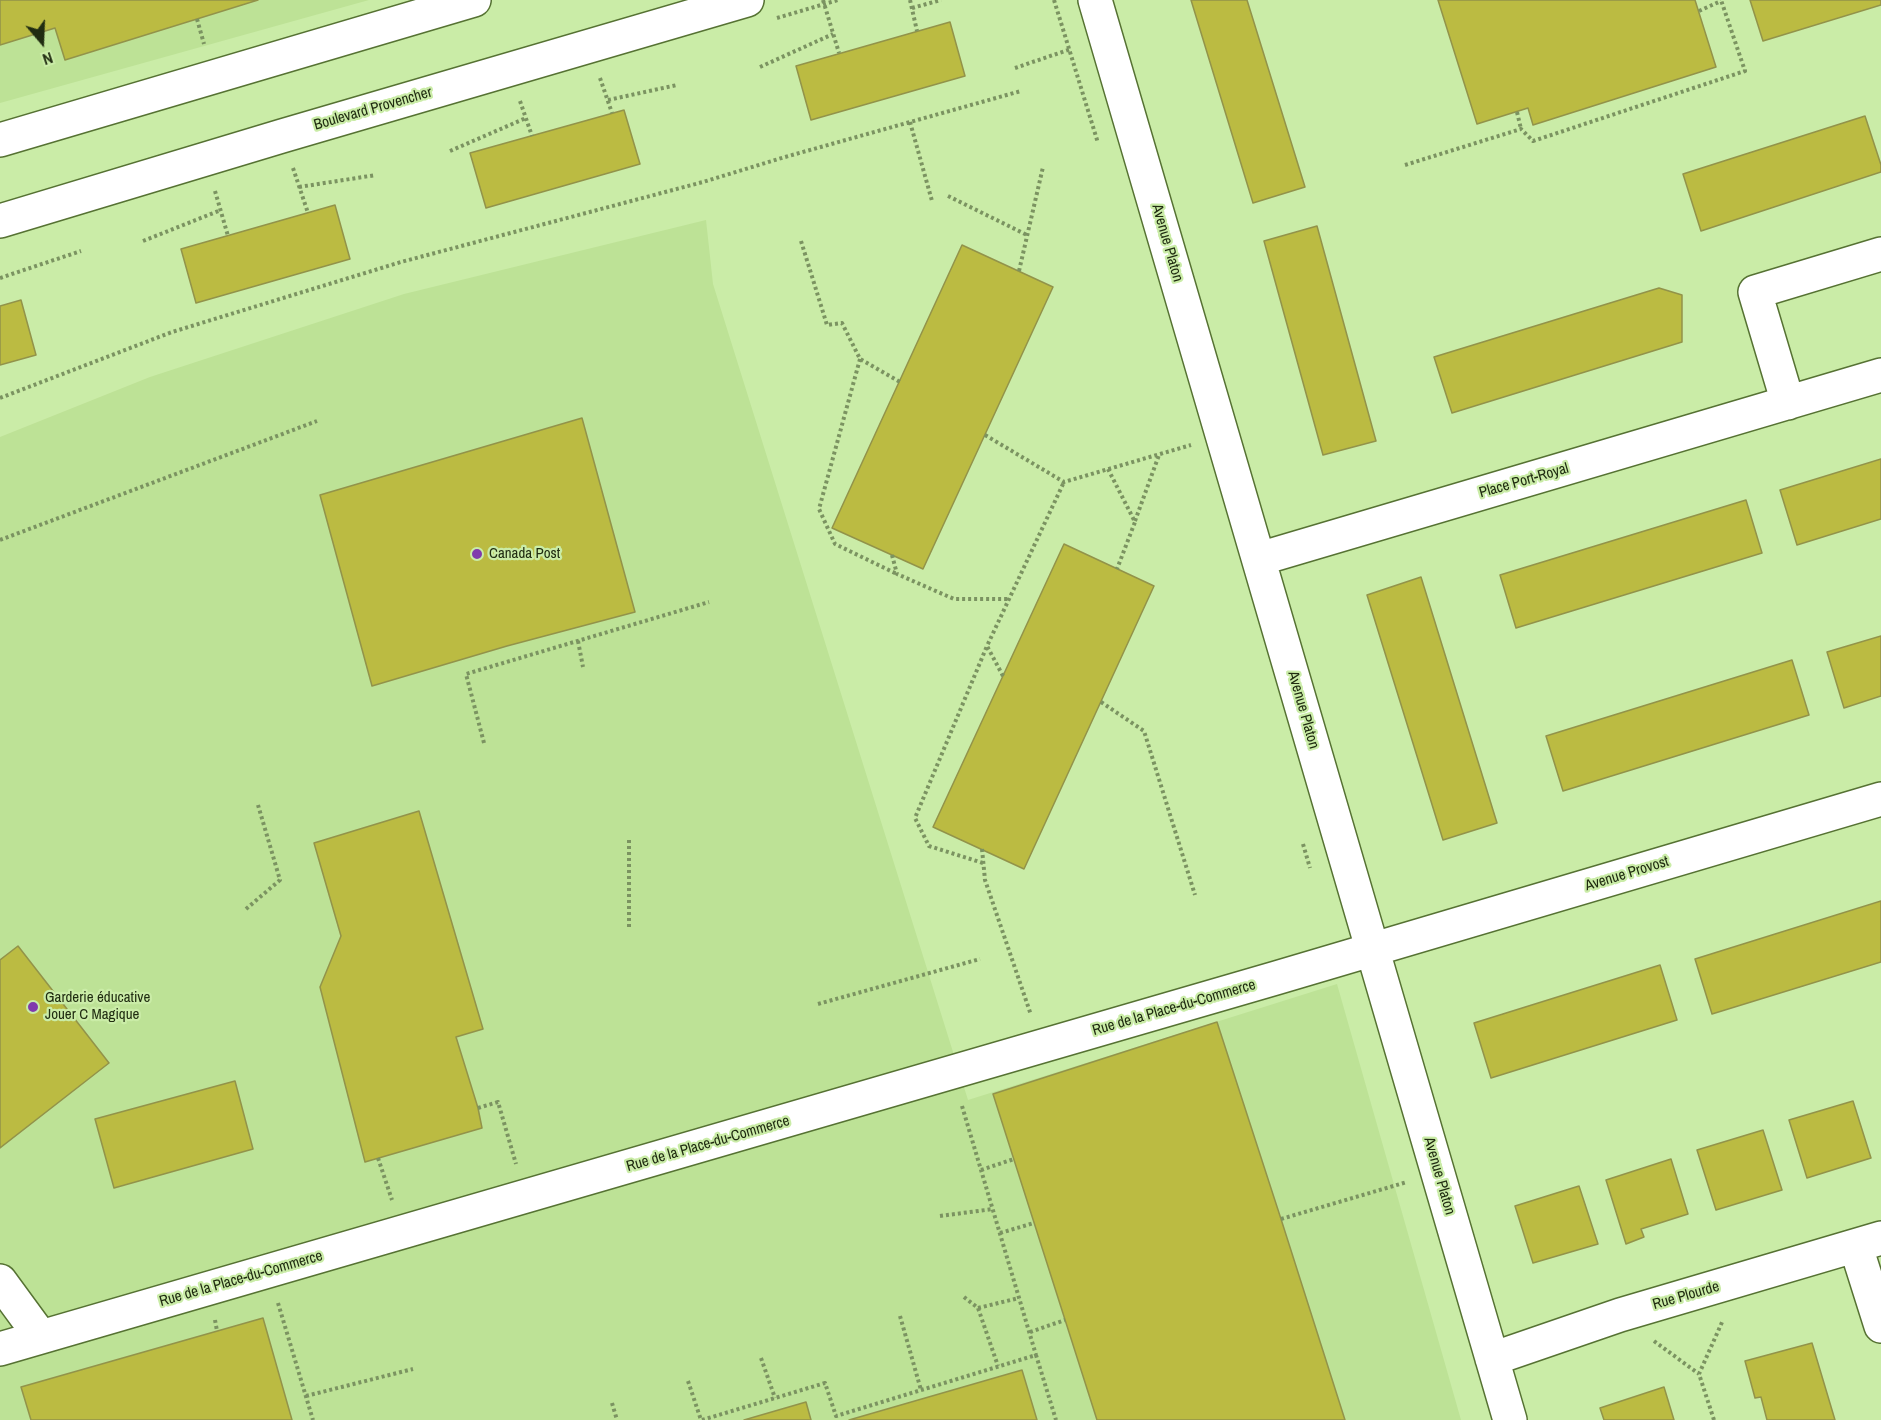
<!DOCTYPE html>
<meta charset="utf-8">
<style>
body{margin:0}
#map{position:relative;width:1881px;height:1420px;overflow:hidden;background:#caeca7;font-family:"Archivo Narrow",sans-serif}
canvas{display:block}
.north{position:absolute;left:12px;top:12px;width:60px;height:60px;-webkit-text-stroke:4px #caeca7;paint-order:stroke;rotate:161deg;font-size:16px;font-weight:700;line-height:24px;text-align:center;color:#202c11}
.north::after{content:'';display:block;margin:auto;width:21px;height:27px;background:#202c11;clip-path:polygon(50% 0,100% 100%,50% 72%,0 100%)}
</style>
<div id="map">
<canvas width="1881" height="1420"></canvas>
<div class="north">N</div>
</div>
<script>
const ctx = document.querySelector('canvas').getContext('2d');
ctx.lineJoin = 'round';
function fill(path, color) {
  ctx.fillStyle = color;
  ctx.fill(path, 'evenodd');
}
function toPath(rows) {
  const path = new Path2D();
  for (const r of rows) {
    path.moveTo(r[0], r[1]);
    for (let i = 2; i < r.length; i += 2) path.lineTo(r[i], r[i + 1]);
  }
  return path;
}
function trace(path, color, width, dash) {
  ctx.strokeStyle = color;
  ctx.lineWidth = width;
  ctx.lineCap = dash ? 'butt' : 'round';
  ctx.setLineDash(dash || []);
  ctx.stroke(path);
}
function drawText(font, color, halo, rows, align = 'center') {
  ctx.font = font + ' "Archivo Narrow",sans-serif';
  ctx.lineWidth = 4.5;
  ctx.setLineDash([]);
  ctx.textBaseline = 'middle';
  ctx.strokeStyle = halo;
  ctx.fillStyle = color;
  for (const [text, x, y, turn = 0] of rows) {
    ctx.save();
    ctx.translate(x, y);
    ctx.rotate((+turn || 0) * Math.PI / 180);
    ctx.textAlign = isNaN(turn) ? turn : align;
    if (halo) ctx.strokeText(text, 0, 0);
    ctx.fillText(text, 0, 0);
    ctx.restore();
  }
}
fill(toPath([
 [0,0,369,0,0,103],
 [706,220,713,284,968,1100,1337,984,1461,1420,0,1420,0,437,150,377,404,294]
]), '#bde296');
const building = toPath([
 [0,0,258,0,65,60,55,28,0,45,0,0],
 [1191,0,1247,0,1305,187,1253,203,1191,0],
 [1438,0,1695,0,1716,67,1533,125,1528,108,1477,124,1438,0],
 [1750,0,1881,0,1881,5,1763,41,1750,0],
 [950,22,965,76,811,120,796,66,950,22],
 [624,110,640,164,486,208,470,153,624,110],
 [1865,116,1881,165,1881,172,1701,231,1683,174,1865,116],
 [335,205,350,259,196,303,181,249,335,205],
 [1317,226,1376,441,1323,455,1264,241,1317,226],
 [962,245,1053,287,923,569,832,528,962,245],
 [1659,288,1682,295,1682,342,1452,413,1434,357,1659,288],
 [21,300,36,355,0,365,0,306,21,300],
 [582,418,635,612,507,646,372,686,320,495,582,418],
 [1881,459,1881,519,1797,545,1780,490,1881,459],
 [1746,500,1762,553,1516,628,1500,575,1746,500],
 [1064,544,1154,586,1024,869,933,827,1064,544],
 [1421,577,1497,823,1443,840,1367,595,1421,577],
 [1881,636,1881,696,1844,708,1827,652,1881,636],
 [1792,660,1809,715,1563,791,1546,736,1792,660],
 [419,811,483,1029,456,1037,478,1108,482,1128,365,1162,320,987,341,936,314,843,419,811],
 [1881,901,1881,962,1712,1014,1695,959,1881,901],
 [18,946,109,1063,0,1148,0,960,18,946],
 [1660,965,1677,1020,1491,1078,1474,1023,1660,965],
 [1217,1022,1281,1219,1345,1420,1097,1420,993,1094,1217,1022],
 [235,1081,253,1149,114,1188,95,1119,235,1081],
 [1853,1101,1871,1158,1807,1178,1789,1120,1853,1101],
 [1763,1130,1782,1190,1716,1210,1697,1150,1763,1130],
 [1671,1159,1688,1214,1641,1229,1644,1237,1626,1244,1606,1180,1671,1159],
 [1579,1186,1598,1244,1533,1263,1515,1206,1579,1186],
 [263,1318,292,1420,31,1420,21,1387,263,1318],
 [1812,1343,1835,1420,1767,1420,1761,1397,1755,1398,1745,1361,1812,1343],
 [1022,1370,1037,1420,849,1420,1022,1370],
 [1664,1387,1674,1420,1604,1420,1600,1408,1664,1387],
 [806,1402,811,1420,744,1420,806,1402]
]);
fill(building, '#bbbb42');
trace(building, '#92934a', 1.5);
const minor = toPath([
 [1095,0,1510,1420],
 [0,140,474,0],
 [0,221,282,136,747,0],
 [1788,403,1755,292,1881,254],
 [1259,559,1881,375],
 [1856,1247,1881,1326],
 [0,1281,41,1337],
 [0,1349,1276,978,1881,799],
 [1492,1359,1620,1315,1881,1238]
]);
trace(minor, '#567233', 36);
trace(toPath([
 [823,0,839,53],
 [910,0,917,31],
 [1054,0,1098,143],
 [912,8,941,0],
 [1699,11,1721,1],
 [777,18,838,0],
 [197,19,204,44],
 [760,67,833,34],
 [1015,68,1071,49],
 [600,78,612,113],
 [608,100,677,85],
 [520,101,532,136],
 [1517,112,1521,129],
 [910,122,932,201],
 [450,151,526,118],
 [1405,165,1521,129,1533,141,1745,71,1721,0],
 [293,168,308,213],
 [299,187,376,175],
 [215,191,228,236],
 [948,196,1027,235],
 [143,241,221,210],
 [801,241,827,325,842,323,860,359,900,382],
 [1019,271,1043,167],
 [0,278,81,251],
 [860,359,819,509,835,544,897,574],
 [0,398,172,332,401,262,703,182,785,157,1021,91],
 [985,435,1064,482,1191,445],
 [1108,469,1135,522,1117,569],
 [1135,521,1159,455],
 [0,540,317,421],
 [892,555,897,574,954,599,1010,599],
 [578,641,583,667],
 [1003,676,987,646,1064,482],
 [1101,702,1144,731,1195,895],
 [484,743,466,674,709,602],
 [629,840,629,929],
 [1303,844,1310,868],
 [982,849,985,880,1031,1015],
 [983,863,929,846,915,818,987,646],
 [246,909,280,880,258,805],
 [818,1004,980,959],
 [962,1106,1036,1355],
 [478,1108,498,1102,516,1164],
 [378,1158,392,1200],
 [981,1170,1014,1159],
 [940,1216,993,1209],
 [1281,1219,1407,1182],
 [1000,1233,1034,1223],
 [964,1297,978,1308,998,1366],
 [278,1303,313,1420],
 [978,1308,1019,1298],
 [900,1316,921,1390],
 [215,1320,217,1331],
 [1030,1332,1065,1320],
 [1654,1341,1699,1374],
 [761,1358,775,1398],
 [688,1381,701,1420],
 [306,1396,413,1369],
 [612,1403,617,1420],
 [702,1420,825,1383,836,1416,1036,1355,1056,1420],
 [1714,1420,1699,1374,1723,1320]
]), '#7b9361', 4, [3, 3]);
trace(minor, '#fff', 33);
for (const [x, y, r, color] of [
 [477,554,6,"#803aad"],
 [33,1007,6,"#803aad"]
]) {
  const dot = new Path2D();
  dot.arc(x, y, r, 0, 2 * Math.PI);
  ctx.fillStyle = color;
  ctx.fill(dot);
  trace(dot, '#caeca7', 2);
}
drawText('15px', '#202c11', '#caeca7', [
 ["Boulevard Provencher",373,109,-16],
 ["Avenue Platon",1167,243,74],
 ["Place Port-Royal",1524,481,-16],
 ["Avenue Platon",1303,710,74],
 ["Avenue Provost",1627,874,-17],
 ["Rue de la Place-du-Commerce",1174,1008,-16],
 ["Rue de la Place-du-Commerce",708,1144,-16],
 ["Avenue Platon",1439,1176,74],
 ["Rue de la Place-du-Commerce",241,1279,-16],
 ["Rue Plourde",1686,1296,-16]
]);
drawText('15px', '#202c11', '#caeca7', [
 ["Canada Post",489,554],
 ["Garderie éducative",45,998],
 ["Jouer C Magique",45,1015]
], 'left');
</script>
